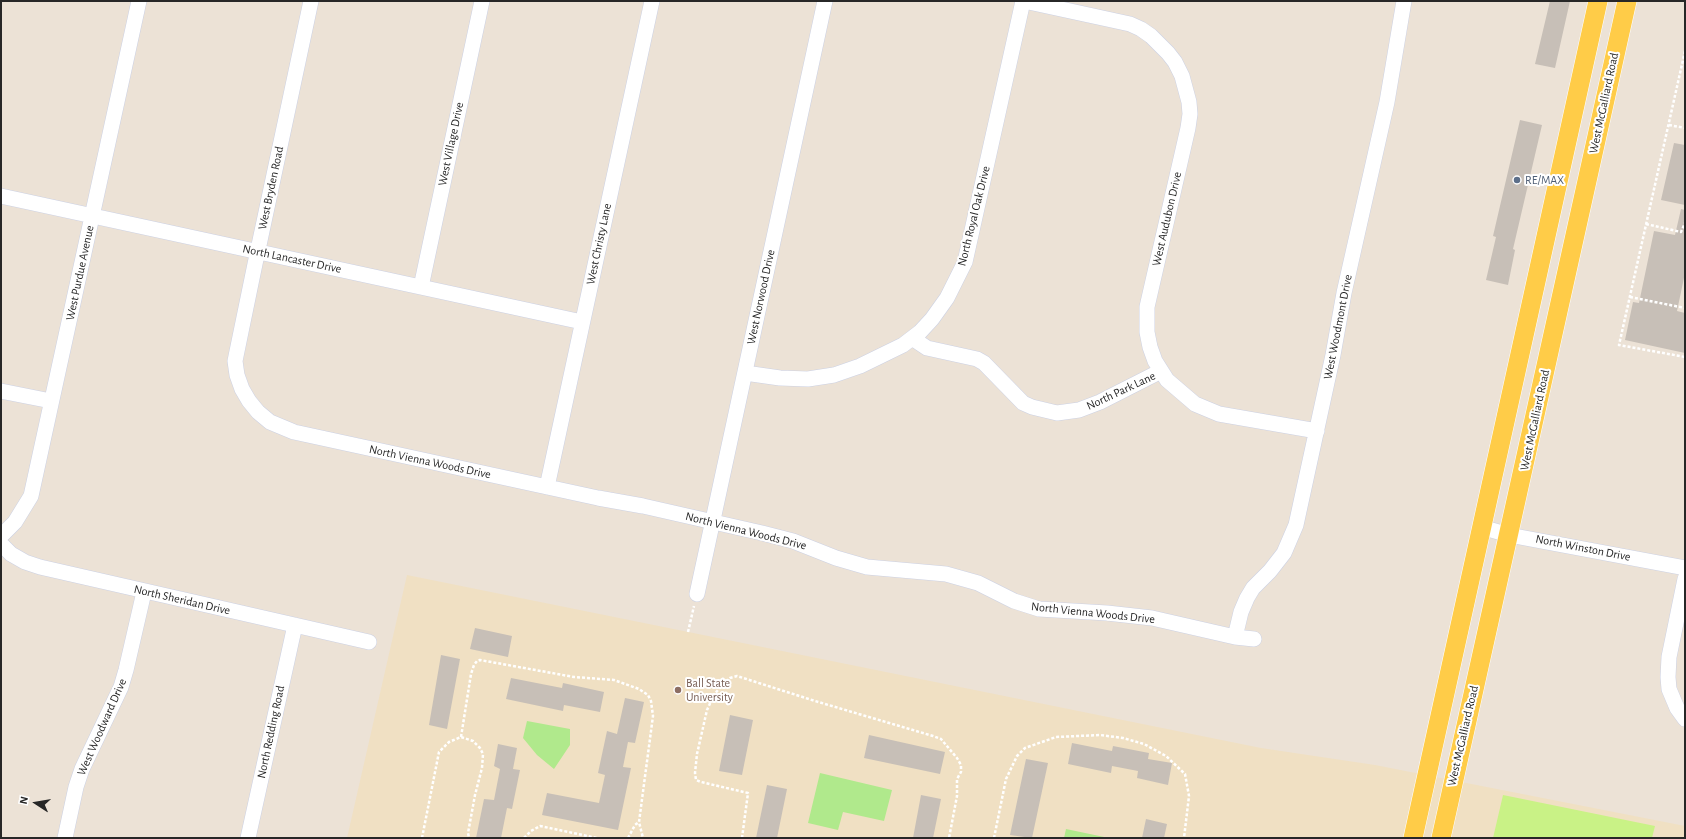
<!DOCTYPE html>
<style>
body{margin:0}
#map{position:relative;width:1686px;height:839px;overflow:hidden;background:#ece2d6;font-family:"Alegreya Sans",sans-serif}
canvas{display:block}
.frame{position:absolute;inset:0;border:2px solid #272727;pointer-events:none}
.north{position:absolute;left:16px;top:783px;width:40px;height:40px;-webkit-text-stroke:3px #fff;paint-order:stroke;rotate:282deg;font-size:11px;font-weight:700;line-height:16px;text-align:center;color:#272727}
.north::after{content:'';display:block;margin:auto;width:14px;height:18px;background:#272727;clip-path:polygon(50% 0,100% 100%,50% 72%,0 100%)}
</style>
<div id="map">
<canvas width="1686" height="839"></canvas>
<div class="frame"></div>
<div class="north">N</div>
</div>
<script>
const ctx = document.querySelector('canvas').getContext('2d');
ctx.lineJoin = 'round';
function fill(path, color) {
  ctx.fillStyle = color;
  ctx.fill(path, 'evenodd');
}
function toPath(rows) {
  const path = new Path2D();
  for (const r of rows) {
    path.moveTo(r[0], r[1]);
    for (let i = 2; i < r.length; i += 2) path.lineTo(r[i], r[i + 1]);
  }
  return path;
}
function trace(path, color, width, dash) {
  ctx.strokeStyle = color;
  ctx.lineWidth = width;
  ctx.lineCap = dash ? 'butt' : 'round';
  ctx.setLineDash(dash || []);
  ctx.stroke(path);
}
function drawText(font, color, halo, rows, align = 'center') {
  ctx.font = font + ' "Alegreya Sans",sans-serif';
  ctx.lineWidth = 4;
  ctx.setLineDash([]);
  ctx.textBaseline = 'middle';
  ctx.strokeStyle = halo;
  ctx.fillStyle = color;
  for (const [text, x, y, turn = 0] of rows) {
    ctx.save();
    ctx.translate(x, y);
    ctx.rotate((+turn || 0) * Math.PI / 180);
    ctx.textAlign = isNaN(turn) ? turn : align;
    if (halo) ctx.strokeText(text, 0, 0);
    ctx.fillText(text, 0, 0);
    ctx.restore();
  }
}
fill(toPath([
 [407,575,1261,748,1375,765,1685,826,1685,838,347,838]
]), '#f0e0c3');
fill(toPath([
 [527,721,570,729,570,745,554,769,537,755,523,738],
 [820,773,892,790,884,821,843,812,838,830,808,823],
 [1066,829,1109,838,1064,838]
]), '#b0e98c');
fill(toPath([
 [1503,795,1655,826,1652,838,1493,838]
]), '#c9f286');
fill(toPath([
 [1550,1,1570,1,1555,68,1535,64],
 [1520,120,1542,125,1513,249,1515,250,1508,285,1486,280,1496,237,1493,236],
 [1674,143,1685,145,1685,205,1661,200],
 [1681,209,1685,210,1685,273,1677,311,1685,313,1685,353,1625,340,1633,302,1639,303,1654,231,1675,235],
 [475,628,512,636,508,657,470,649],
 [441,655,460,659,447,729,429,725],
 [511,678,562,688,563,683,604,692,600,712,564,705,563,711,506,699],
 [625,698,644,702,635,743,628,742,623,767,631,768,618,830,542,815,547,793,599,803,605,775,598,773,607,731,617,734],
 [730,715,753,720,742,775,719,771],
 [869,735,945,752,940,774,864,758],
 [1072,743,1112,751,1113,746,1149,753,1148,759,1172,763,1168,785,1137,778,1138,771,1112,766,1111,773,1068,764],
 [498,744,517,748,513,769,520,770,512,809,507,808,501,838,476,838,484,799,494,800,500,769,494,766],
 [1026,759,1048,763,1032,838,1010,835],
 [767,785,787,789,777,838,756,838],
 [921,795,941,799,933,838,913,838],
 [1146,819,1167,824,1164,838,1142,838]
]), '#c7bfb7');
const minor = toPath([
 [311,1,255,264,235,361,237,375,242,389,249,401,258,412,270,422,294,432,598,498,643,506,762,533,793,541,836,558,867,567,946,574,978,583,1014,601,1039,609,1107,613,1152,618,1235,637,1254,639],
 [1024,1,1130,24,1141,29,1151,36,1168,53,1175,62,1182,76,1189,102,1190,114,1188,128,1147,307,1147,332,1150,347,1155,361,1167,380,1195,404,1219,414,1317,431],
 [1,196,582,322],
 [421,287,482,1],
 [912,338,927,348,977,359,984,363,1023,403,1032,407,1057,413,1079,410,1100,402,1161,371],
 [745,373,780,378,808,379,834,375,860,366,903,345,920,332,932,319,947,298,965,262,1023,1],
 [1,391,51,401],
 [547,487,652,1],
 [1481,527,1509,535,1685,568],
 [1,536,15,522,31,496,139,1],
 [1,544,11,554,25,562,40,567,369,642],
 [1685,579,1669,657,1668,677,1669,689,1677,708,1685,719],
 [697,594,825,1],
 [1235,637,1241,612,1247,598,1253,588,1270,571,1284,553,1296,525,1333,355,1344,293,1387,102,1404,1],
 [65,838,76,787,82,769,121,687,126,670,144,592],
 [248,838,295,625]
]);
const major = toPath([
 [1413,838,1598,1],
 [1441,838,1627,1]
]);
trace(minor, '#ccd1e3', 16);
trace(major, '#fff', 20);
trace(toPath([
 [1685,51,1619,345,1685,357],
 [1669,125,1685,128],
 [1646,224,1681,232,1685,223],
 [1630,297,1685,308],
 [688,632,694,606],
 [461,737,471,674,474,665,477,661,480,660,574,677,614,680,639,689,648,695,651,701,653,716,639,822,643,838],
 [422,838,439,752,449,742,461,737,473,741,480,748,483,754,482,768,475,795,468,833,469,838],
 [524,838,531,831,540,826,597,838],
 [628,838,635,825,639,822],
 [742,838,748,793,701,782,696,780,695,773,697,754,707,710,714,695,722,685,730,678,737,676,815,701,933,736,941,739,957,758,961,765,961,772,957,779,957,796,949,838],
 [994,838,1006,779,1017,756,1025,748,1056,737,1100,735,1123,738,1144,744,1166,756,1185,774,1189,796,1184,838]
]), '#fff', 2.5, [3, 2]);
trace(minor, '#fff', 15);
trace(major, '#ffcc48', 19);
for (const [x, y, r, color] of [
 [1517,180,4,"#5c6f8a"],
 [678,690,4,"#8d6e63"]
]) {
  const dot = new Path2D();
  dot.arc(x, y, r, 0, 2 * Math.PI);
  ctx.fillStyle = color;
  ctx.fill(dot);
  trace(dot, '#fff', 1.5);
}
drawText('12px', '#272727', '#fff', [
 ["West McGalliard Road",1604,103,-78],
 ["West Village Drive",451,144,-78],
 ["West Bryden Road",271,188,-78],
 ["North Royal Oak Drive",974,216,-76],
 ["West Audubon Drive",1167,219,-77],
 ["West Christy Lane",599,244,-78],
 ["North Lancaster Drive",292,259,12],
 ["West Purdue Avenue",80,273,-78],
 ["West Norwood Drive",761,297,-78],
 ["West Woodmont Drive",1338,327,-79],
 ["North Park Lane",1121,391,-25],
 ["West McGalliard Road",1535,420,-78],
 ["North Vienna Woods Drive",430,462,12],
 ["North Vienna Woods Drive",746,531,14],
 ["North Winston Drive",1583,548,11],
 ["North Sheridan Drive",182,600,13],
 ["North Vienna Woods Drive",1093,613,6],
 ["West Woodward Drive",102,727,-66],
 ["North Redding Road",271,732,-78],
 ["West McGalliard Road",1463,736,-77]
]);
drawText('12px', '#4e5e75', '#fff', [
 ["RE/MAX",1525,180]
], 'left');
drawText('12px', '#785e54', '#fff', [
 ["Ball State",686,683],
 ["University",686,697]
], 'left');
</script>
